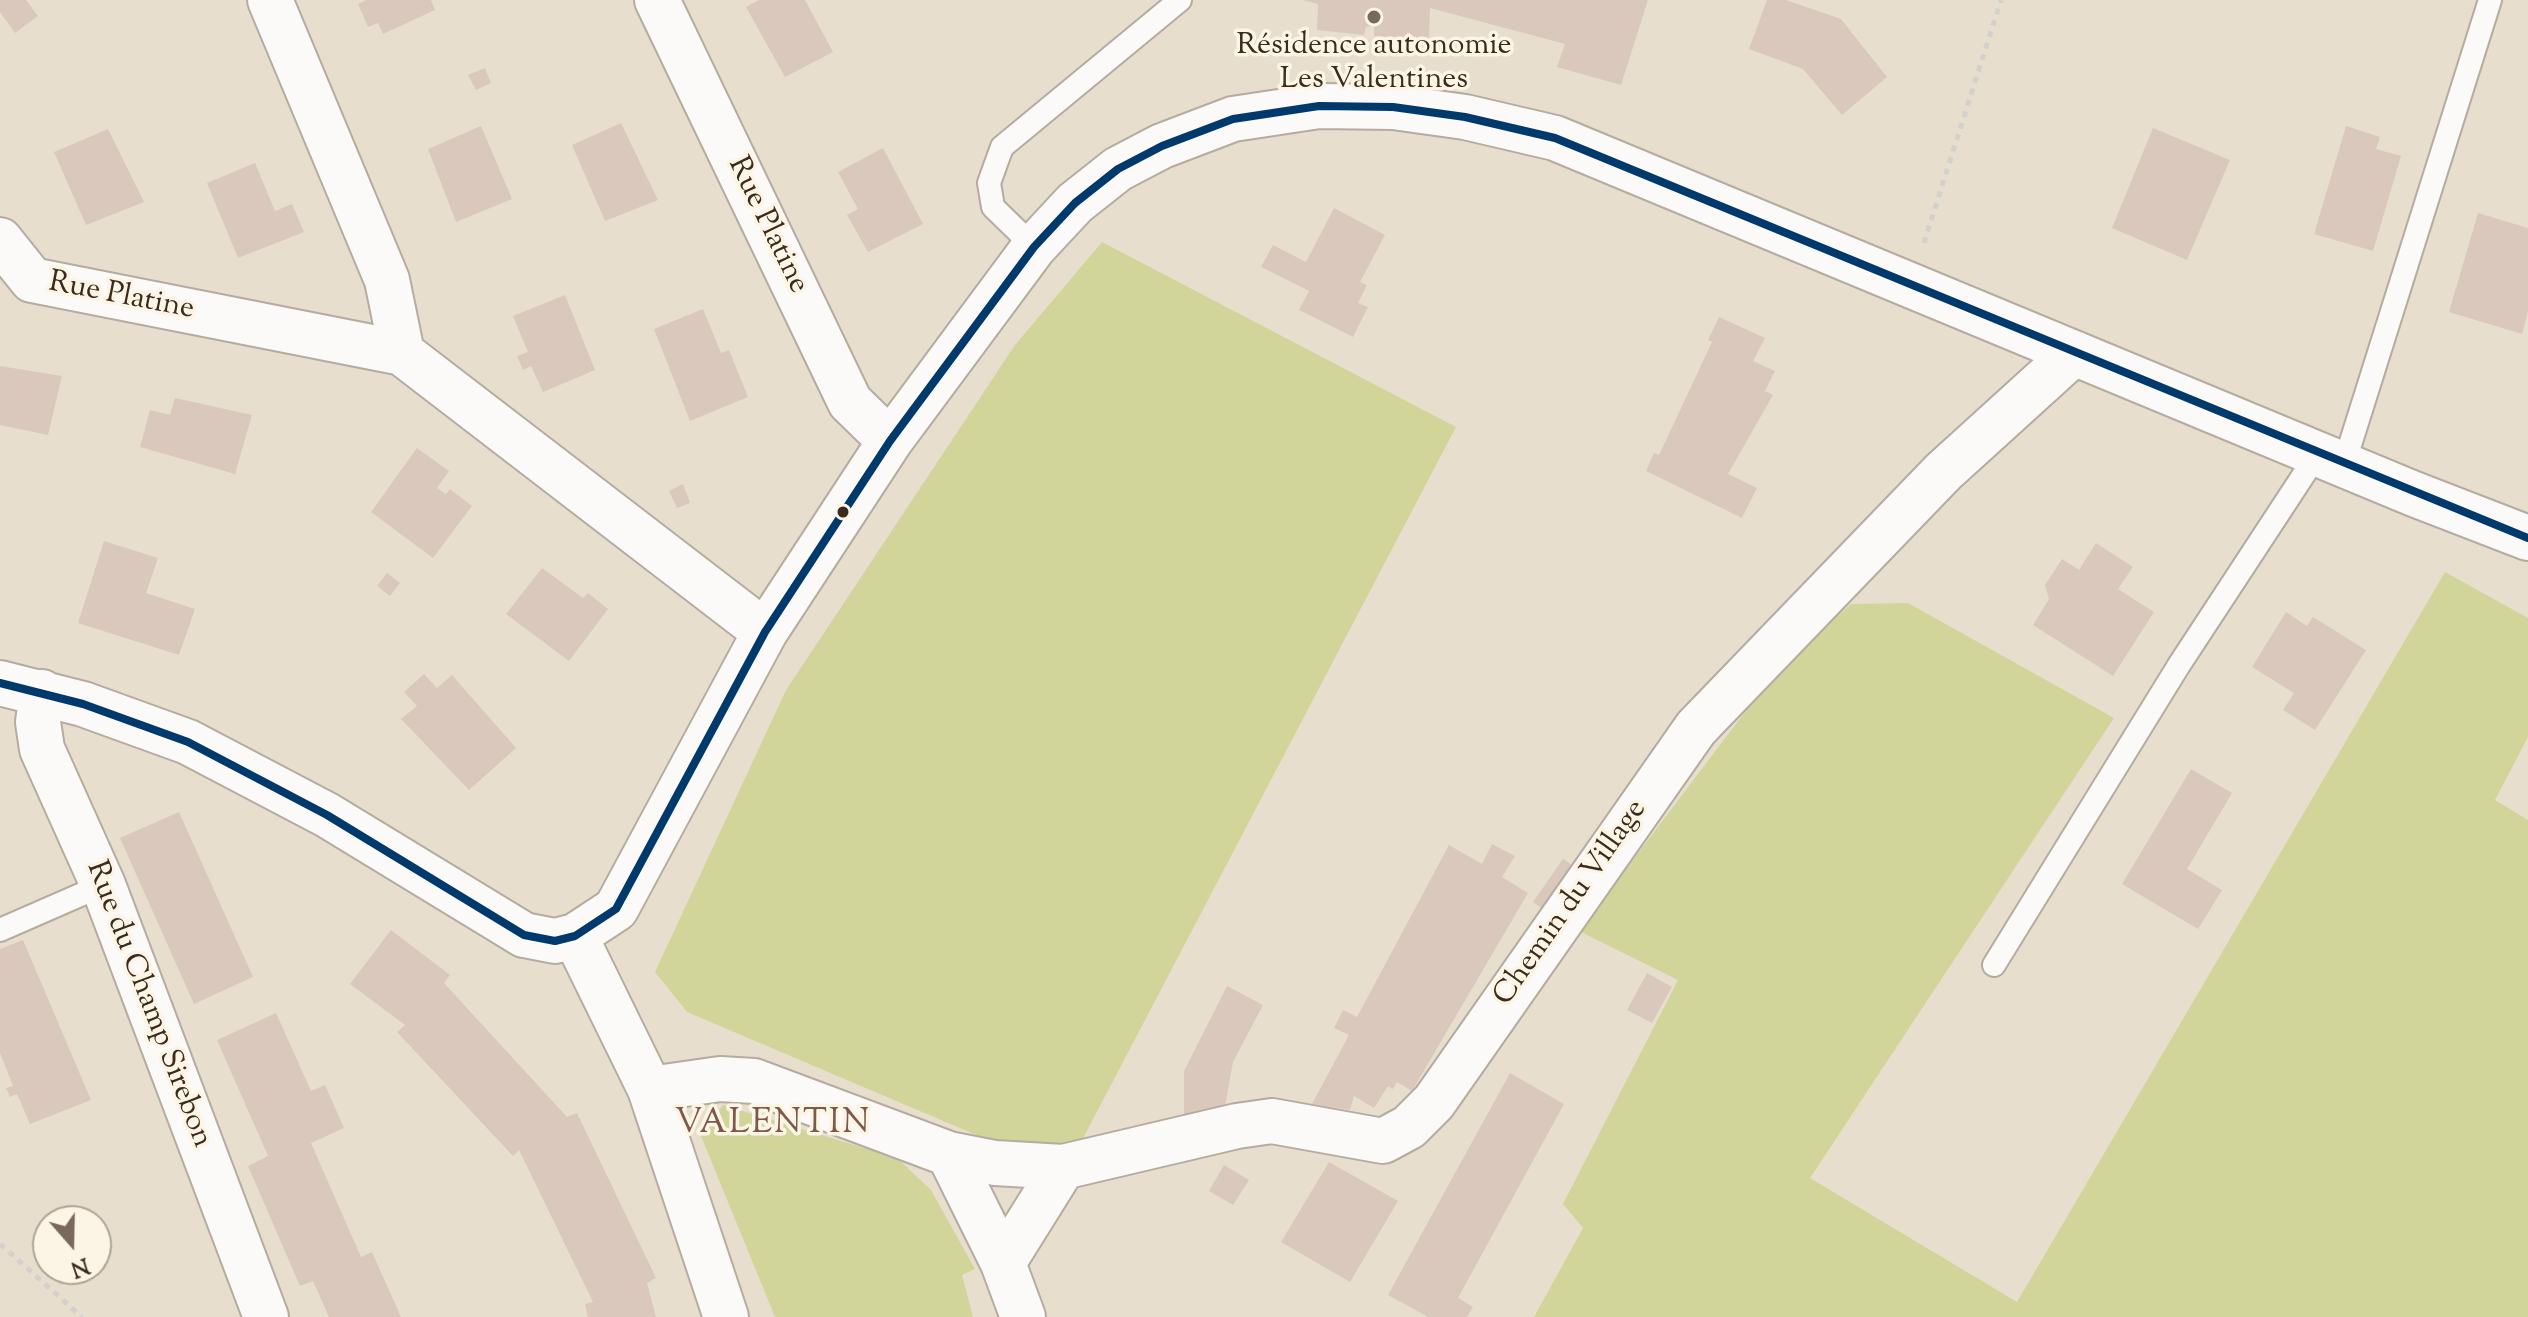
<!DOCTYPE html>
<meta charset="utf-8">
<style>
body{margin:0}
#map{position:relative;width:2528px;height:1317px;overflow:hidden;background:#e8dece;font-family:"Sorts Mill Goudy",serif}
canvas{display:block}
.north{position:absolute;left:32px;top:1205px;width:80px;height:80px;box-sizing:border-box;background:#fcf5e5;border:2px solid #afa495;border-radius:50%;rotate:160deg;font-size:22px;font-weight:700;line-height:32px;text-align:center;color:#3b2a1e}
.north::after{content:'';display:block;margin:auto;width:28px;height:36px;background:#78695c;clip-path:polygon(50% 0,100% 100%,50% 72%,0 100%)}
</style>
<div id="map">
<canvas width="2528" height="1317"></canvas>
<div class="north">N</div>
</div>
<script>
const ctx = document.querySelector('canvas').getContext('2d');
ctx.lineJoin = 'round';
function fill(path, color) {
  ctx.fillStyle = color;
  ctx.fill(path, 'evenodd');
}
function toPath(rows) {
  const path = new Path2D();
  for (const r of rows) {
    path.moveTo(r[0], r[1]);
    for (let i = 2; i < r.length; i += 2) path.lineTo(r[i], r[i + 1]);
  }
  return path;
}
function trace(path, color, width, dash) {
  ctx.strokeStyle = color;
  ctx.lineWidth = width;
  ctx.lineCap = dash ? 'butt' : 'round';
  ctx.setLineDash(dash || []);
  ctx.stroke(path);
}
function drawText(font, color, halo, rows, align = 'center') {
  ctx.font = font + ' "Sorts Mill Goudy",serif';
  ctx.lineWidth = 7;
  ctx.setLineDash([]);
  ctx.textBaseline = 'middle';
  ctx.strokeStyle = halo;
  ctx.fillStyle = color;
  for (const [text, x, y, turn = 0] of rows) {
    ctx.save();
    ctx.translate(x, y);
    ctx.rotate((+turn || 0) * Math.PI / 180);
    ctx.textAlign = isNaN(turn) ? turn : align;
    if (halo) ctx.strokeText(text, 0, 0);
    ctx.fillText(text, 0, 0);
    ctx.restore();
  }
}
fill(toPath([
 [1102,242,1456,427,1079,1146,995,1143,687,1012,655,972,786,690,1015,345],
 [2445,572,2528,618,2528,737,2495,800,2528,820,2528,1317,1534,1317,1583,1228,1563,1204,1678,980,1579,931,1779,667,1851,604,1908,603,2114,718,1810,1178,2017,1302],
 [723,1105,897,1158,931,1190,975,1269,962,1275,973,1317,775,1317,701,1136]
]), '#d2d59a');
fill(toPath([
 [0,0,26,0,38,16,15,33,0,12],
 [366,0,431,0,435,10,383,34,378,23,368,27,358,4],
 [759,0,805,0,833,52,785,77,746,7],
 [1303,0,1648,0,1621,85,1557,67,1565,44,1430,8,1429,40,1374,36,1374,26,1366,27,1364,35,1317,30,1318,4],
 [1767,0,1786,0,1841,19,1887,77,1842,115,1803,69,1749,49],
 [485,68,491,83,476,90,468,75],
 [621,123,658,200,605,221,572,145],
 [481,126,512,199,456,222,428,149],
 [2346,126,2380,137,2376,149,2401,156,2373,251,2314,234],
 [2153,128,2230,160,2187,260,2112,228],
 [108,129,144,202,86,225,54,152],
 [883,148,923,224,868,252,847,215,858,209,838,172],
 [255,163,275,211,292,204,304,232,238,258,207,183],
 [1334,208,1385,235,1360,282,1367,285,1358,303,1368,307,1353,337,1299,310,1309,291,1261,267,1273,245,1306,262],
 [2478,213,2528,228,2528,312,2522,334,2449,312],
 [565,295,595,370,543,392,531,366,523,370,517,356,528,352,513,316],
 [703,309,721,353,729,350,748,397,690,421,654,329],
 [1719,317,1765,338,1753,361,1775,371,1765,391,1773,395,1728,474,1757,488,1742,518,1646,471,1654,453,1659,455,1712,342,1708,340],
 [0,366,62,376,48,435,0,425],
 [175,398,252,415,235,474,140,447,150,410,170,415],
 [417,448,449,471,437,488,446,494,450,489,472,506,433,558,371,512],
 [683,484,690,503,677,508,669,491],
 [104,541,158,558,146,593,195,609,179,655,78,623],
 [2096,543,2133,567,2118,589,2154,612,2113,676,2033,625,2049,599,2045,585,2062,559,2079,570],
 [542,568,583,598,588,593,608,609,569,661,506,614],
 [387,573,400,583,390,596,377,586],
 [2286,612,2307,626,2313,617,2366,650,2315,730,2283,710,2294,693,2252,667],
 [424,674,437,688,452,675,516,748,469,790,401,719,417,706,404,692],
 [2191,769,2232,793,2187,869,2222,890,2198,929,2122,884],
 [179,812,253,977,194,1004,120,838],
 [1492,844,1515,856,1502,877,1528,893,1412,1091,1397,1082,1393,1089,1388,1086,1374,1108,1354,1096,1350,1110,1312,1104,1349,1035,1334,1028,1343,1010,1357,1017,1449,845,1482,864],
 [1563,859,1583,872,1553,916,1533,902],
 [391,930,450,975,444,983,567,1117,577,1113,656,1278,647,1283,656,1317,588,1317,585,1304,593,1302,519,1150,513,1156,397,1032,405,1025,350,984],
 [23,940,91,1100,30,1124,17,1094,10,1097,6,1088,13,1086,0,1053,0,949],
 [1647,973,1672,987,1652,1023,1627,1010],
 [1227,986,1263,1005,1233,1062,1225,1106,1184,1116,1184,1071],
 [276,1013,311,1091,325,1085,344,1128,311,1143,361,1257,372,1252,401,1317,329,1317,313,1281,300,1286,248,1166,268,1156,217,1040],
 [1510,1073,1564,1104,1458,1298,1473,1307,1467,1317,1428,1317,1388,1295],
 [1329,1162,1398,1201,1350,1282,1281,1242],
 [1224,1165,1249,1180,1233,1205,1209,1191]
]), '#dac8bd');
const service = toPath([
 [1034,247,993,207,989,183,1002,147,1180,0],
 [2344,464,2490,0],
 [0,930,103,885],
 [1994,965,2179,665,2318,453]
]);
const minor = toPath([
 [270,0,387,280,402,353],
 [657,0,850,402,890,441],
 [0,240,32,280,402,353,765,632],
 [0,683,83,704,188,742,327,815,524,935,555,941,575,936,616,909,765,632,890,441,1034,247,1075,203,1118,169,1162,146,1233,119,1319,106,1393,107,1465,117,1555,138,2414,494,2528,538],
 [42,692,38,722,42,749,103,885,266,1317],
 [575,936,650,1089,726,1317],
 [650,1089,720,1079,754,1081,949,1154,995,1163,1063,1167,1237,1126,1272,1121,1383,1141,1409,1127,1434,1102,1696,728,1943,472,2074,353],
 [949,1154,1003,1263,1023,1317],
 [1003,1263,1063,1167]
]);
trace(service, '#b4aca1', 26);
trace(minor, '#b4aca1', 48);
trace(toPath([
 [1924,243,2001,0],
 [0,1244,82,1317]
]), '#d4d0cb', 5, [6, 6]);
trace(service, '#fcfaf8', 22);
trace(minor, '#fcfaf8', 44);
trace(toPath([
 [0,683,83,704,188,742,327,815,524,935,555,941,575,936,616,909,765,632,890,441,1034,247,1075,203,1118,169,1162,146,1233,119,1319,106,1393,107,1465,117,1555,138,2528,538]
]), '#00396b', 8);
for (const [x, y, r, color] of [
 [1374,17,8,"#78695c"],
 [843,512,7,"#3b2a1e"]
]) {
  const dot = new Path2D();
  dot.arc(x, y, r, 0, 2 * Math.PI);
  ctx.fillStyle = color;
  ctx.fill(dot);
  trace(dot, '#fcf5e5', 3);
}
drawText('30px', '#3b2a1e', '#fcf5e5', [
 ["Résidence autonomie",1374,48],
 ["Les Valentines",1374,82]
]);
drawText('30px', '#3b2a1e', '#fcf5e5', [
 ["Rue Platine",766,226,64],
 ["Rue Platine",121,298,11],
 ["Chemin du Village",1572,904,-55],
 ["Rue du Champ Sirebon",147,1005,69]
]);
ctx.letterSpacing = '2px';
drawText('34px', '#7d594c', '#fcf5e5', [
 ["VALENTIN",773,1126]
]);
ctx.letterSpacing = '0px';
</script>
